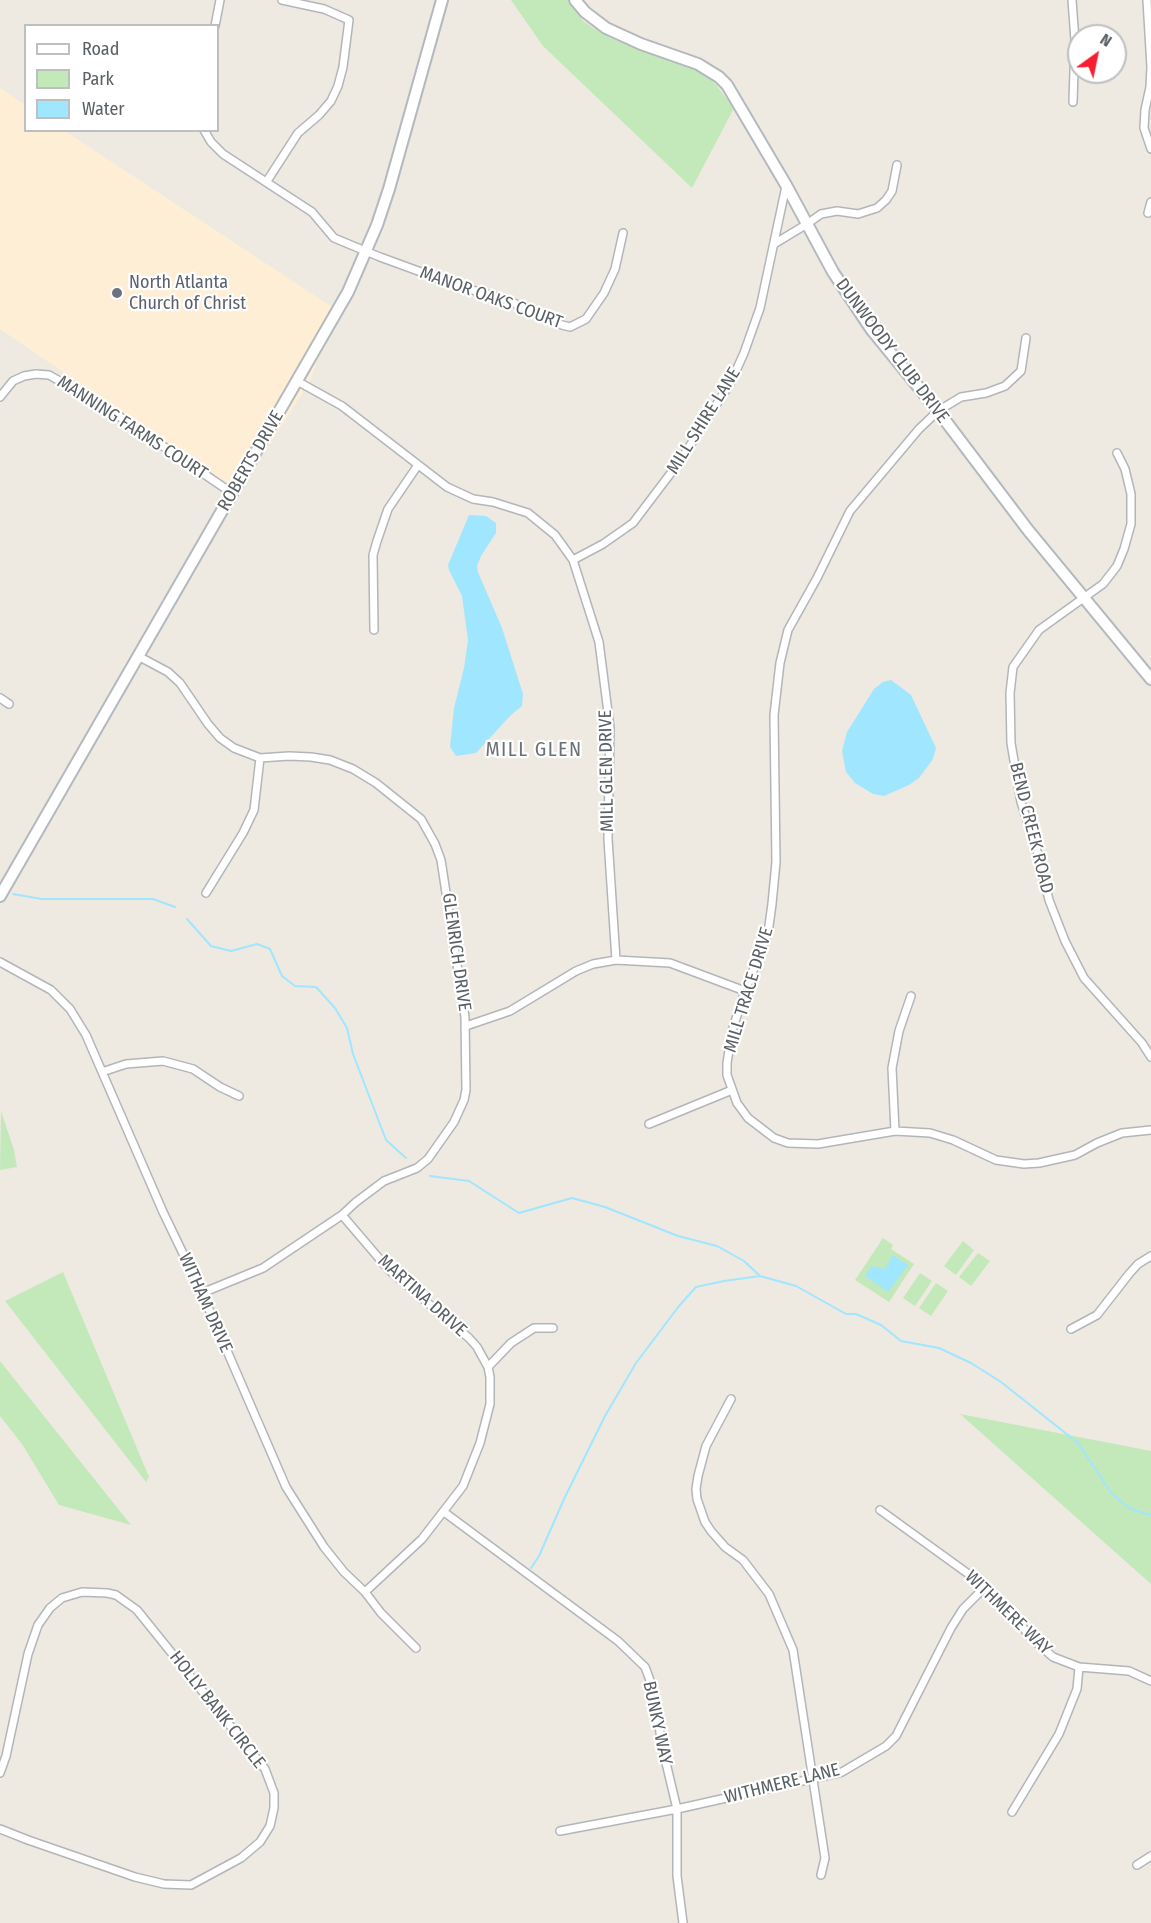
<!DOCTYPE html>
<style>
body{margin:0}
#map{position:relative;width:1151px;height:1923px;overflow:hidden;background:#eee9e1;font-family:"Fira Sans Condensed",sans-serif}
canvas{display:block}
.legend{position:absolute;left:24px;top:24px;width:195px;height:108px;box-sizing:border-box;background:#fff;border:2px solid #bdbfc1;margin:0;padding:8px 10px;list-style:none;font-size:18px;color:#5a6064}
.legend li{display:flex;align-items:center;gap:12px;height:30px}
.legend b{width:30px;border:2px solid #bdbfc1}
.north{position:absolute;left:1067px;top:24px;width:60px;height:60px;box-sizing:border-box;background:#fff;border:2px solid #bdbfc1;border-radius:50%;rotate:33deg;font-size:16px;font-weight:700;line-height:24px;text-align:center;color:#5a6064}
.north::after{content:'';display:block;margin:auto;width:21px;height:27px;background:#f91d31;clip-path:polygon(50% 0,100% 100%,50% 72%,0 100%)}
</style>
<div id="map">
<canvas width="1151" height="1923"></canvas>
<ul class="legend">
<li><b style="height:8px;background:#fff"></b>Road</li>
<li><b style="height:16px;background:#c3e9bb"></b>Park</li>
<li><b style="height:16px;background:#a1e6ff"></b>Water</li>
</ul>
<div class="north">N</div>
</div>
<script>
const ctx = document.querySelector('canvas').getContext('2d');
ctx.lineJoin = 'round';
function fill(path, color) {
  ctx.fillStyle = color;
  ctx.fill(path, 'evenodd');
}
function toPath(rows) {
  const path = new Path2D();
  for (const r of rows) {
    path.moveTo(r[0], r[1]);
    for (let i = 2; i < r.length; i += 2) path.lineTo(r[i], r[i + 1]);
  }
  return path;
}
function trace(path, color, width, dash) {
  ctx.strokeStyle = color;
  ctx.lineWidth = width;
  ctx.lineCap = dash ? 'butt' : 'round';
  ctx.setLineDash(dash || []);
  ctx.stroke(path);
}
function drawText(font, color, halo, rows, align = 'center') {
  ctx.font = font + ' "Fira Sans Condensed",sans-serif';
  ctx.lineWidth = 4.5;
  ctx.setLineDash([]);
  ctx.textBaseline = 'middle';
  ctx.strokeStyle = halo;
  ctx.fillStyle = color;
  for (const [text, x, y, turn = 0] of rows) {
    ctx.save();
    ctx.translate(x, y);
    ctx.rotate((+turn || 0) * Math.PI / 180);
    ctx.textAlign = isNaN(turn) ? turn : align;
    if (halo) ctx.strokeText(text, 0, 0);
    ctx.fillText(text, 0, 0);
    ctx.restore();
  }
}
fill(toPath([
 [0,88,25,105,26,130,65,131,335,309,310,381,239,492,0,329]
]), '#ffeed6');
fill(toPath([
 [511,0,569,0,582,20,593,28,617,41,686,64,704,74,716,85,734,108,692,188,543,46],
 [1,1111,14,1150,17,1167,0,1170],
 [883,1238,893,1245,891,1249,914,1264,889,1302,855,1280],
 [963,1241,974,1250,956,1275,944,1266],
 [978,1253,990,1261,971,1286,959,1277],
 [63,1272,149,1477,146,1482,5,1301],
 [920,1273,932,1281,915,1306,903,1298],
 [936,1283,948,1291,931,1316,919,1308],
 [0,1361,131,1525,59,1505,22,1444,0,1416],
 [960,1414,1151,1451,1151,1584]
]), '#c3e9bb');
fill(toPath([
 [469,515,486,516,496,523,496,533,481,556,477,566,478,572,502,628,523,694,522,706,511,715,476,753,456,756,450,747,454,708,464,668,468,640,462,596,449,570,448,565],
 [891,680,911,695,936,748,933,759,919,778,909,785,884,796,873,794,855,783,846,772,842,751,847,732,874,689,883,682],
 [893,1255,908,1265,888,1292,865,1276,872,1266,885,1269]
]), '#a1e6ff');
trace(toPath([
 [13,894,42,899,153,899,175,907],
 [187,919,211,946,231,951,257,944,270,949,282,976,295,986,316,987,335,1008,347,1028,353,1054,386,1140,406,1158],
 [430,1176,469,1181,519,1213,572,1198,605,1207,678,1236,717,1246,744,1261,760,1276],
 [531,1568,539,1556,564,1499,605,1416,636,1363,679,1306,696,1287,724,1281,760,1276,796,1286,846,1314,856,1314,881,1325,901,1341,939,1348,971,1363,1001,1382,1078,1443,1112,1494,1131,1509,1151,1515]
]), '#a1e6ff', 2);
const street = toPath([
 [1072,0,1075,40,1073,102],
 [1147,0,1151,67,1150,87,1145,110,1144,128,1151,149],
 [215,26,220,0],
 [204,130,211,142,223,154,312,212,334,238,380,257,462,287,507,300,562,325,570,327,586,319,604,293,615,269,623,233],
 [267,181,298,133,319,115,331,101,338,86,343,67,349,20,324,9,282,0],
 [1148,213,1151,202],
 [774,244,807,224,821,214,837,211,858,214,877,208,886,200,892,191,897,165],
 [1026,338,1021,371,1005,386,986,393,961,397,938,411,919,429,850,511,817,578,788,630,780,663,774,715,776,862,772,904,768,933,745,991,732,1031,727,1063,727,1075,737,1103,748,1118,774,1138,788,1143,818,1144,895,1131,930,1133,953,1140,996,1160,1024,1164,1039,1163,1075,1155,1097,1143,1122,1133,1151,1130],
 [297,381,342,406,447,487,473,499,493,502,528,513,555,535,573,560,599,642,610,728,608,839,616,960],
 [0,397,13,381,24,376,36,374,49,375,104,406,232,493],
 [1117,453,1125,469,1131,494,1131,524,1124,549,1117,566,1103,584,1039,630,1013,667,1010,693,1011,743,1021,802,1038,854,1049,900,1065,941,1084,978,1142,1043,1151,1057],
 [573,560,603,544,633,523,680,461,731,382,744,353,760,308,786,186],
 [374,630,373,555,377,541,388,509,418,465],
 [138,656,168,672,180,683,208,724,220,738,234,748,260,758,289,756,311,757,330,760,353,769,376,783,421,819,435,844,441,860,465,1017,466,1090,464,1100,454,1122,428,1159,417,1168,384,1181,356,1202,342,1215,263,1268,202,1293],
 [0,698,9,704],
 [206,893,243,833,254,810,260,758],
 [0,962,51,990,70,1009,86,1035,163,1212,202,1293,286,1487,324,1547,344,1572,365,1592,381,1613,416,1648],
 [466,1026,510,1011,576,971,593,964,616,960,670,963,745,991],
 [102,1072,126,1064,163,1061,193,1069,220,1087,239,1096],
 [649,1124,732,1090],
 [895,1131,892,1068,899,1031,911,996],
 [342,1215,389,1270,469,1338,477,1347,488,1367,490,1377,490,1404,480,1443,463,1486,422,1539,365,1592],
 [1071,1329,1097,1315,1129,1274,1138,1264,1151,1256],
 [488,1367,511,1343,534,1328,553,1328],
 [731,1399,706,1446,698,1476,696,1489,697,1499,705,1522,711,1531,725,1547,743,1560,769,1594,793,1650,825,1858,821,1875],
 [880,1510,974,1578,1010,1610,1030,1637,1053,1657,1079,1667,1129,1671,1151,1681],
 [444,1512,618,1641,645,1667,651,1683,656,1705,662,1746,677,1809,677,1876,683,1923],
 [0,1773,6,1756,28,1654,38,1625,50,1608,62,1598,82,1592,107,1593,116,1595,137,1610,265,1769,274,1793,274,1808,270,1826,260,1842,241,1858,191,1885,164,1884,135,1877,28,1840,0,1829],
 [1012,1812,1059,1734,1077,1689,1079,1667],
 [560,1831,677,1809,842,1772,886,1746,896,1736,951,1628,963,1609,984,1588],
 [1137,1865,1151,1856]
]);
const secondary = toPath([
 [575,0,585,12,606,28,641,44,698,64,719,77,727,85,786,185,833,272,871,329,938,411,1028,530,1151,679],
 [0,896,348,292,377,225,389,189,442,0]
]);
trace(street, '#b2b6ba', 10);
trace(secondary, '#b3b9be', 14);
trace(street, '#fff', 7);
trace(secondary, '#fff', 10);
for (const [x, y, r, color] of [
 [117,293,6,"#6b7280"]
]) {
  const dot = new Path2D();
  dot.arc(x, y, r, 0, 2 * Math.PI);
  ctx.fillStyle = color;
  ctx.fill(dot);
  trace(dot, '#fff', 2);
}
drawText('18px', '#5b616d', '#fff', [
 ["North Atlanta",129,283],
 ["Church of Christ",129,304]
], 'left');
drawText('18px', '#5a6064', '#fff', [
 ["MANOR OAKS COURT",491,298,20],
 ["DUNWOODY CLUB DRIVE",892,351,53],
 ["MILL SHIRE LANE",704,421,-58],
 ["MANNING FARMS COURT",132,428,33],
 ["ROBERTS DRIVE",251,461,-60],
 ["MILL GLEN DRIVE",607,771,-91],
 ["BEND CREEK ROAD",1031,828,76],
 ["GLENRICH DRIVE",456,952,82],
 ["MILL TRACE DRIVE",749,990,-73],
 ["MARTINA DRIVE",422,1296,42],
 ["WITHAM DRIVE",205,1303,66],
 ["WITHMERE WAY",1008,1613,44],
 ["HOLLY BANK CIRCLE",217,1710,52],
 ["BUNKY WAY",657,1723,78],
 ["WITHMERE LANE",782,1784,-14]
]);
ctx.letterSpacing = '1.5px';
drawText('20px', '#6b7276', '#fff', [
 ["MILL GLEN",534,750]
]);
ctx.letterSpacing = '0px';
</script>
